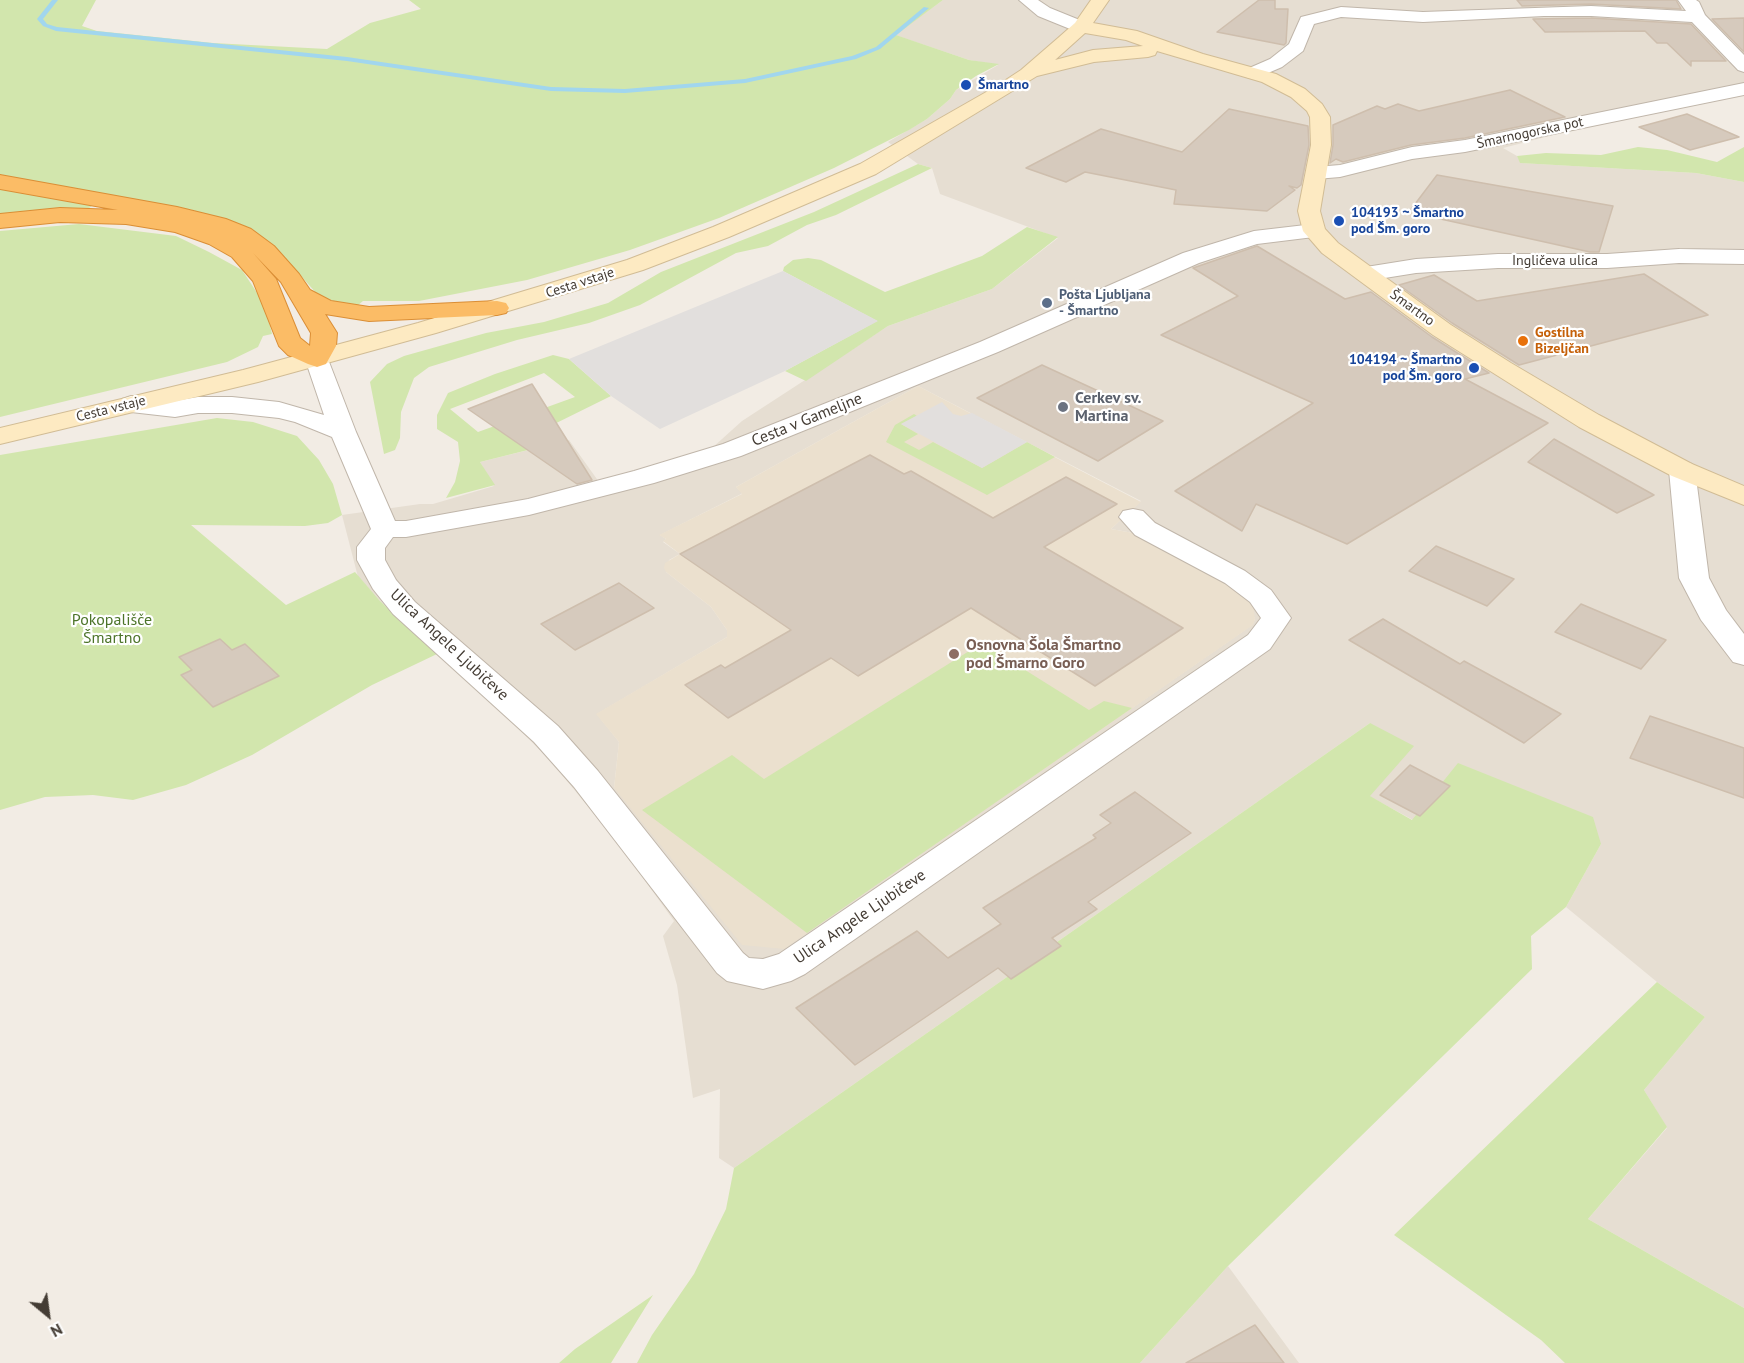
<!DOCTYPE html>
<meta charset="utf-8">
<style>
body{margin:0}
#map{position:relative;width:1744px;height:1363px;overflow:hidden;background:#f2ece4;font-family:"PT Sans",sans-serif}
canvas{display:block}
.north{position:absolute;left:18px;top:1285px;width:60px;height:60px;-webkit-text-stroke:4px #fff;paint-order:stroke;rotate:151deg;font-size:16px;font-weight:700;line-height:24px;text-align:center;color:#443c34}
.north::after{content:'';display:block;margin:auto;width:21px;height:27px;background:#443c34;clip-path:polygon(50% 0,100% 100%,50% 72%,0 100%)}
</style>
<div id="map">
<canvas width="1744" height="1363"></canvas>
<div class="north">N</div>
</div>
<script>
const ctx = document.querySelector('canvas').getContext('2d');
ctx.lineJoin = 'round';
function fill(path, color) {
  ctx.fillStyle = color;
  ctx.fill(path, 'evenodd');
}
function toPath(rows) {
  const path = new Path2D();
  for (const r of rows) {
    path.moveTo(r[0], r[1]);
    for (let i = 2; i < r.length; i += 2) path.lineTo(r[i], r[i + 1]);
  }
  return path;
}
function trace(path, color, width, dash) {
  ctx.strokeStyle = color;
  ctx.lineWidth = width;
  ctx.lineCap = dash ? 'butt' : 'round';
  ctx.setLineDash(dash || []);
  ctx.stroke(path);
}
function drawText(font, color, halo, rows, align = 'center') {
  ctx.font = font + ' "PT Sans",sans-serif';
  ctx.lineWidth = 4.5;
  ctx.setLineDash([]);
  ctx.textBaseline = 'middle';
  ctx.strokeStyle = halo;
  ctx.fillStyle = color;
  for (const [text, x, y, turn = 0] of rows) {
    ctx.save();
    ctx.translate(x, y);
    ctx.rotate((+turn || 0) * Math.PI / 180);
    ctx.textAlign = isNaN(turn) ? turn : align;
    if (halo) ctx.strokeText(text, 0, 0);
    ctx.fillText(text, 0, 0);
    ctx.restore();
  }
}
fill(toPath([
 [943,0,1744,0,1744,94,1631,115,1503,148,1517,156,1521,163,1696,173,1744,182,1744,1308,1588,1219,1667,1128,1644,1090,1705,1017,1657,982,1566,907,1601,844,1413,820,1369,796,1370,723,734,1168,719,1158,720,1089,693,1098,677,985,663,936,674,921,620,846,550,760,464,675,380,601,358,577,342,515,420,504,433,504,494,486,480,462,569,440,599,482,712,448,742,421,888,326,992,289,1058,238,940,194,932,168,918,164,888,142,927,119,950,99,956,90,998,65,969,60,895,35],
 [918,386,1141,501,1111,529,1133,533,1243,593,1255,619,1252,625,1132,708,614,788,619,742,597,714,727,637,727,630,711,607,666,572,669,560,680,554,663,542,666,539,660,535,743,493,736,487],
 [1228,1266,1299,1363,1140,1363]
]), '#e6ded2');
fill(toPath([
 [918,386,1141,502,1111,529,1133,533,1243,593,1253,604,1255,619,1253,625,784,949,742,945,614,788,619,742,596,714,727,637,727,630,711,607,666,572,664,568,665,563,680,554,663,541,666,539,659,535,742,494,736,487]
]), '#ebe0ce');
fill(toPath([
 [0,0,96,0,82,26,97,31,213,43,327,49,370,23,421,9,409,0,943,0,896,35,969,60,999,64,976,76,956,90,950,99,927,119,909,130,834,168,719,218,630,250,527,280,419,301,363,301,357,306,333,301,317,294,278,250,252,230,237,224,192,210,0,178],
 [1638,147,1667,150,1717,162,1744,147,1744,182,1696,173,1520,163,1517,156,1546,153,1601,155],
 [918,164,932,168,836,215,807,225,768,246,736,253,640,305,589,323,517,340,429,367,414,378,401,412,400,438,395,450,384,454,370,382,387,364,404,356,486,333,544,322,608,303,661,272,814,212],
 [0,189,65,201,95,204,86,210,0,216],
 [79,224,176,236,209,252,242,270,265,305,272,334,263,336,258,347,227,362,0,417,0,231],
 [1027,227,1058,237,992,289,888,326,806,381,785,371,877,321,783,271,784,267,793,260,808,258,821,260,885,292,982,256],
 [553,355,569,359,611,396,526,438,532,449,480,462,495,485,446,498,455,482,460,461,458,442,437,429,437,415,448,393,495,374],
 [544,373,575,397,478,432,450,409],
 [914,414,917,416,901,424,918,434,904,442,919,450,933,442,982,468,1027,442,1055,457,987,495,886,442,895,425],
 [217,418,253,422,297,436,319,460,333,484,342,515,328,523,305,526,191,525,286,605,355,572,380,601,437,654,372,685,252,755,186,785,133,800,93,795,45,797,0,810,0,455],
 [982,643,1089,710,1104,701,1132,708,807,933,642,810,732,755,764,779],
 [1370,723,1414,746,1370,796,1412,820,1458,763,1593,817,1601,844,1566,907,1531,936,1532,969,1228,1266,1140,1363,637,1363,652,1335,694,1274,726,1209,734,1168],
 [1657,982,1705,1017,1644,1090,1667,1127,1588,1219,1744,1308,1744,1363,1565,1363,1541,1340,1394,1235],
 [653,1295,611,1363,559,1363,575,1349]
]), '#d2e6ad');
fill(toPath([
 [783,271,878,321,785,371,660,429,611,396,569,359],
 [942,402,953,414,961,416,972,413,1027,442,982,468,901,424]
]), '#e2dfdd');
fill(toPath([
 [52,0,58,0,43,19,47,24,57,27,347,57,551,87,625,89,745,79,852,56,876,47,924,7,929,8,880,49,856,59,745,83,625,93,551,91,347,61,56,31,43,26,37,19,52,0]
]), '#a1d6ee');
const building = toPath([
 [1259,0,1275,0,1275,9,1288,9,1286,43,1284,45,1217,32,1259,0],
 [1517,0,1676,0,1681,9,1591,4,1522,6,1517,0],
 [1591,18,1691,24,1726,61,1691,61,1691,66,1667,43,1657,43,1645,31,1545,32,1533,19,1591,18],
 [1744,18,1744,52,1712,19,1744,18],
 [1510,90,1565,117,1465,138,1411,145,1343,162,1336,159,1330,163,1333,145,1333,125,1377,106,1385,109,1398,104,1419,111,1510,90],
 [1229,109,1308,126,1309,145,1301,185,1297,188,1289,186,1295,190,1267,211,1174,204,1176,190,1085,172,1066,182,1026,168,1101,129,1182,152,1229,109],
 [1687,114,1739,137,1690,150,1639,127,1687,114],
 [1437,175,1613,206,1599,252,1590,252,1409,212,1437,175],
 [1257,246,1345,299,1371,292,1432,337,1489,373,1465,379,1548,423,1347,544,1256,504,1242,531,1175,491,1313,403,1161,335,1238,296,1193,268,1257,246],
 [1644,274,1708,315,1519,365,1452,323,1399,285,1434,275,1477,301,1644,274],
 [1042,365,1163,421,1098,461,977,398,1042,365],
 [532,384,592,480,577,484,468,409,532,384],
 [1554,439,1654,495,1617,513,1528,462,1554,439],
 [870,455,904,474,911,471,993,518,1066,477,1117,504,1044,547,1183,628,1095,686,971,608,858,676,831,658,728,718,685,685,721,665,725,668,791,630,680,554,870,455],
 [1436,546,1514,579,1487,606,1409,571,1436,546],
 [619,583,654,608,575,650,541,624,619,583],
 [1581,604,1666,640,1641,669,1555,632,1581,604],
 [1383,619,1460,664,1464,661,1561,714,1524,743,1349,640,1383,619],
 [220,639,232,650,245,644,279,676,213,707,181,675,192,670,179,657,220,639],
 [1650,716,1744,748,1744,798,1630,758,1650,716],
 [1410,765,1450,786,1420,816,1380,795,1410,765],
 [1135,792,1191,833,1088,902,1097,909,1052,938,1061,946,1011,979,998,968,855,1065,796,1008,917,931,948,958,1001,924,983,908,1096,838,1093,835,1111,823,1100,815,1135,792],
 [1255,1325,1284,1363,1186,1363,1255,1325]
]);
fill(building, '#d6cabd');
trace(building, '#cebead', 1.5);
const street = toPath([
 [1019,0,1038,0,1050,8,1087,23,1090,27,1087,31,1081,32,1075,31,1038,16,1019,0],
 [1678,0,1696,0,1699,2,1705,15,1744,55,1744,72,1738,70,1692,22,1591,16,1544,16,1423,22,1341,17,1314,24,1303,51,1282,67,1254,79,1247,77,1245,73,1247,69,1270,59,1289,44,1301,17,1341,7,1423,12,1591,6,1686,11,1678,0],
 [1744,83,1744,95,1465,152,1412,159,1340,177,1316,179,1309,177,1306,173,1309,169,1316,167,1340,165,1412,147,1465,140,1744,83],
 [1314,224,1322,226,1325,231,1322,236,1257,244,1199,263,998,352,741,456,654,483,529,515,406,537,393,537,385,548,385,560,396,580,415,602,558,726,598,771,743,953,749,958,763,959,779,954,1248,635,1261,618,1250,602,1225,583,1135,535,1119,517,1123,511,1133,509,1143,511,1155,523,1245,571,1271,590,1291,618,1270,649,805,974,791,981,763,989,727,981,717,973,574,787,534,742,393,614,373,589,357,560,357,547,371,529,332,437,295,422,279,418,232,413,198,413,175,417,131,412,122,409,118,404,122,399,131,396,175,401,198,397,232,397,279,402,324,415,305,359,308,354,317,352,326,354,356,432,395,521,406,521,528,499,634,471,723,444,980,342,1183,253,1254,231,1314,224],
 [1679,249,1744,250,1744,264,1679,263,1607,268,1498,268,1416,273,1366,281,1358,279,1355,274,1358,269,1366,267,1416,259,1498,254,1607,254,1679,249],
 [1682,462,1692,464,1695,470,1709,578,1726,610,1744,634,1744,665,1733,662,1701,620,1679,578,1669,470,1672,464,1682,462]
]);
const secondary = toPath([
 [1091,0,1109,0,1093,23,1137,31,1203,54,1276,74,1305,89,1322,104,1330,117,1331,145,1320,211,1325,229,1338,243,1451,325,1511,363,1599,415,1692,464,1744,486,1744,505,1672,476,1579,427,1433,335,1322,253,1303,231,1298,211,1311,145,1310,117,1307,111,1291,97,1262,82,1157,51,1155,55,1148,57,1094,62,1037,76,876,174,729,237,643,270,436,333,258,382,0,444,0,428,243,370,418,323,627,260,713,227,860,164,995,87,1021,70,1058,38,1075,23,1091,0],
 [1085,33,1126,40,1143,46,1093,50,1055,60,1085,33]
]);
const highway = toPath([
 [0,175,177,207,226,219,251,229,274,246,299,274,310,290,331,301,369,307,497,301,506,303,509,308,506,313,497,315,369,321,325,314,337,333,336,346,326,364,317,367,308,364,288,355,279,346,253,281,232,257,209,244,175,232,126,224,60,222,0,228,0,214,60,208,118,210,0,189,0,175],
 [253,253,281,282,311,333,310,346,300,338,276,279,253,253]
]);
trace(street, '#c0b6aa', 2);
trace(secondary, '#d1bc95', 2);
trace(highway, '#da8e36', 2);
fill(street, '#fff');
fill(secondary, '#fdeac2');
fill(highway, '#fbbc66');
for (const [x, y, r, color] of [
 [966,85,6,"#1a4fb4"],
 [1339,221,6,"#1a4fb4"],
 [1047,303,6,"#5c6f8a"],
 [1523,341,6,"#e8710a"],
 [1474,368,6,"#1a4fb4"],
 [1063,407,6,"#6b7280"],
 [954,654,6,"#8d6e63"]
]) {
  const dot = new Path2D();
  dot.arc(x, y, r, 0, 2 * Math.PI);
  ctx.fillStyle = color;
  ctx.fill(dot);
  trace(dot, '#fff', 2);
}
drawText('bold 14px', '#164399', '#fff', [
 ["Šmartno",978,85],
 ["104193 ~ Šmartno",1351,213],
 ["pod Šm. goro",1351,229],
 ["104194 ~ Šmartno",1462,360,"right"],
 ["pod Šm. goro",1462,376,"right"]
], 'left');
drawText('14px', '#443c34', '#fff', [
 ["Šmarnogorska pot",1530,133,-12],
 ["Ingličeva ulica",1555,261],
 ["Cesta vstaje",580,283,-18],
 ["Šmartno",1412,308,36],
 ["Cesta vstaje",111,409,-14]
]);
drawText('bold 14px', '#4e5e75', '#fff', [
 ["Pošta Ljubljana",1059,295],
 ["- Šmartno",1059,311]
], 'left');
drawText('bold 14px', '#c56008', '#fff', [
 ["Gostilna",1535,333],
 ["Bizeljčan",1535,349]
], 'left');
drawText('bold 16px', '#5b616d', '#fff', [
 ["Cerkev sv.",1075,398],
 ["Martina",1075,416]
], 'left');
drawText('16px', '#443c34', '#fff', [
 ["Cesta v Gameljne",807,420,-22],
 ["Ulica Angele Ljubičeve",449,645,43],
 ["Ulica Angele Ljubičeve",860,917,-34]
]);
drawText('16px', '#4c7429', '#fff', [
 ["Pokopališče",112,620],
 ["Šmartno",112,638]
]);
drawText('bold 16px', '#785e54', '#fff', [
 ["Osnovna Šola Šmartno",966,645],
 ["pod Šmarno Goro",966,663]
], 'left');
</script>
